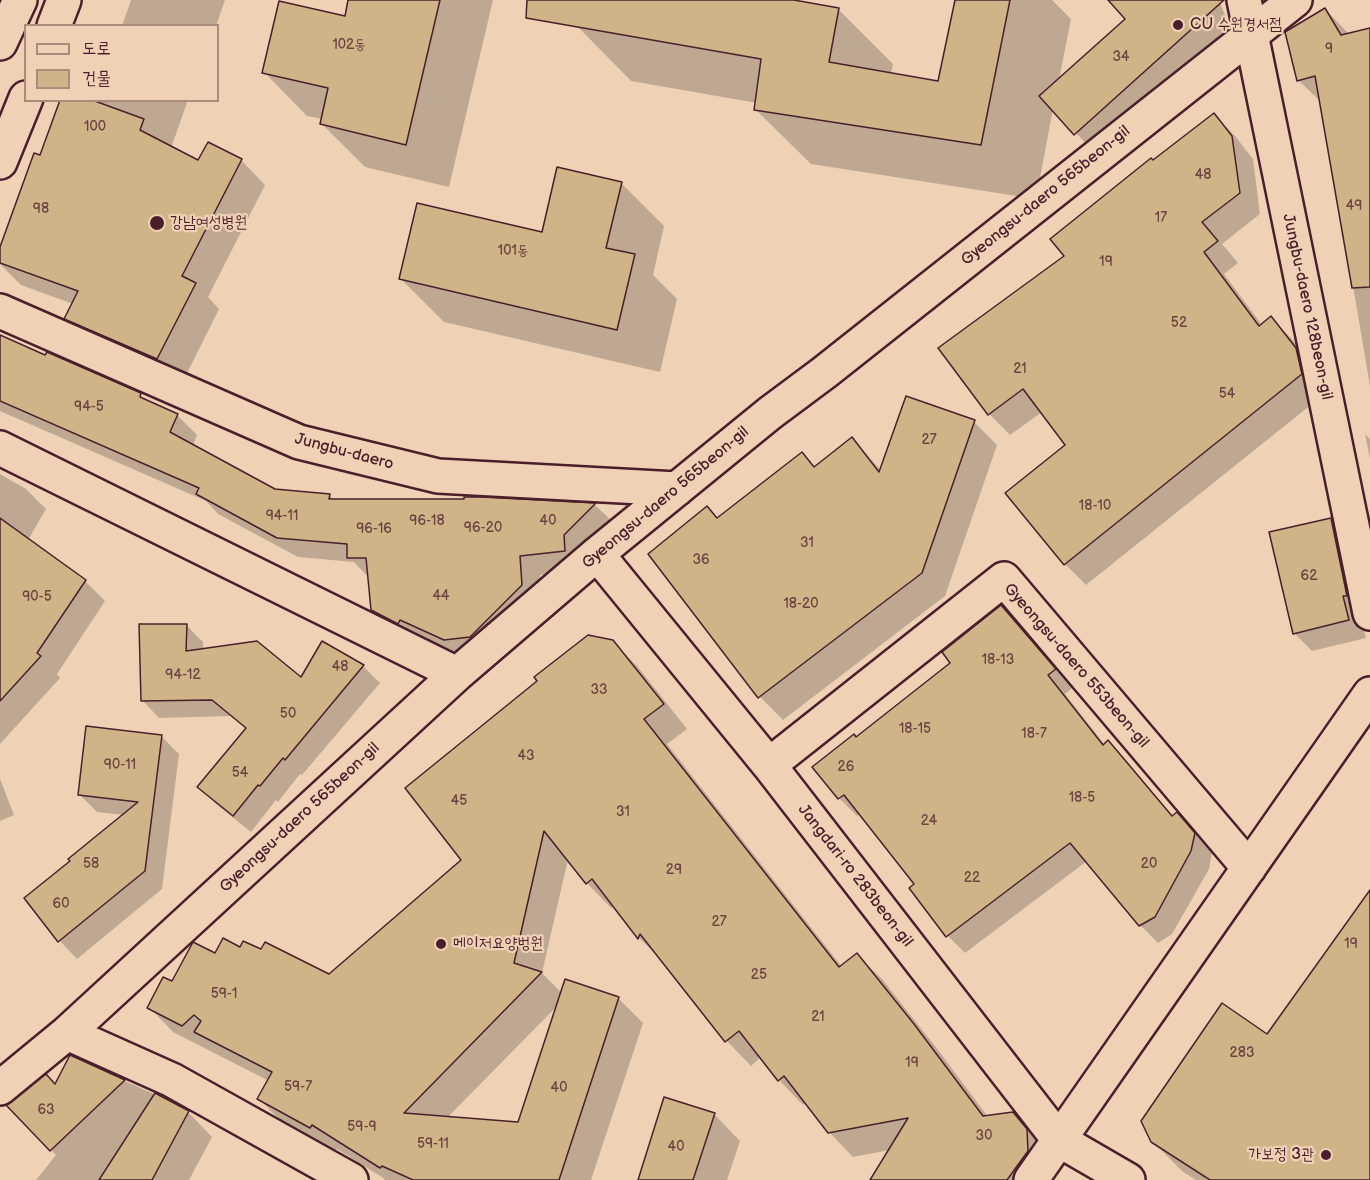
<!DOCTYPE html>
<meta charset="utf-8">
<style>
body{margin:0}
#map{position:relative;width:1370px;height:1180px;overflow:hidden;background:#efd2b6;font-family:"Balsamiq Sans","Poor Story",sans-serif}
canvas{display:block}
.legend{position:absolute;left:24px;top:24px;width:195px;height:78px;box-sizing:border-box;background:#efd2b6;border:2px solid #ad8a7e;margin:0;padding:8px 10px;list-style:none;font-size:18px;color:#4a1f2b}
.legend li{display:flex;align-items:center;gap:12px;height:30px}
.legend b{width:30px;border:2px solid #ad8a7e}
</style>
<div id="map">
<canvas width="1370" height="1180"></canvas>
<ul class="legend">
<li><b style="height:8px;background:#efd2b6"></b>도로</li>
<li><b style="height:16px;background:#cfb488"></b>건물</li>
</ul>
</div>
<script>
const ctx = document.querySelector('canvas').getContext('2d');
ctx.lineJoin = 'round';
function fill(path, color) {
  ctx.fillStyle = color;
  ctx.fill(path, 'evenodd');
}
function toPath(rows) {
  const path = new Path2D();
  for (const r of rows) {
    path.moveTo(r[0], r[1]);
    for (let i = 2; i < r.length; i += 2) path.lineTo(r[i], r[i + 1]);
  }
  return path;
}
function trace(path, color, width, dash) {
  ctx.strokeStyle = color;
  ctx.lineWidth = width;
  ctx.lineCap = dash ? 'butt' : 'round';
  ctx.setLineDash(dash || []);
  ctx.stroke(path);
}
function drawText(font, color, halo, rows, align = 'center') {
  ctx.font = font + ' "Balsamiq Sans","Poor Story",sans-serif';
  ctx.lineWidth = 4.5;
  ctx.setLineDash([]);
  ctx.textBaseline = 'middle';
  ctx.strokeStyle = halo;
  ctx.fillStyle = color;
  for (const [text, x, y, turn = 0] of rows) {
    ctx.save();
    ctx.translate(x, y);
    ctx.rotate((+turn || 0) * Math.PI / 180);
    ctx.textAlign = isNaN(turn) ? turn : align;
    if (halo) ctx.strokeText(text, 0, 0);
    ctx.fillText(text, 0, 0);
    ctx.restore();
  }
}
fill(toPath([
 [131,0,225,0,216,26,122,26],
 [350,0,493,0,449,187,365,167,322,124,323,119,307,116,264,72,346,18],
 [582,0,785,0,838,9,893,64,891,74,940,83,957,0,1052,0,1071,19,1059,80,1128,19,1110,0,1219,0,1235,40,1101,159,1053,109,1036,199,811,164,756,110,757,103,631,81,577,26],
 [1325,9,1349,34,1370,29,1370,386,1322,103,1298,80],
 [94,100,188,100,171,148,199,162,241,160,265,185,208,297,219,309,182,383,90,343,66,318,73,304,21,285,0,264,0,251,40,157],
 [1214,115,1235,136,1253,159,1260,214,1222,244,1238,263,1224,274,1262,325,1271,318,1292,339,1317,370,1322,396,1086,585,1065,564,1067,446,1042,412,1010,435,989,414,1066,257,1153,162],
 [621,183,664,226,653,275,677,299,660,372,444,322,401,279,543,234],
 [0,337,140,395,147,402,177,415,197,435,193,446,275,491,329,495,335,501,465,501,482,499,595,505,615,524,585,571,540,575,542,606,465,659,393,630,372,610,369,578,354,562,298,557,218,514,206,501,0,411],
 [974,422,997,445,945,596,783,720,760,697,707,508,718,519,802,454,815,468,851,439,881,470],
 [1365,434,1370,439,1370,459],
 [0,474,26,489,46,509,28,540,85,581,105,601,57,674,60,678,0,744],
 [1331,519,1349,537,1348,563,1366,638,1312,651,1294,633],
 [1001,607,1019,625,1072,688,1065,694,1105,745,1108,742,1126,760,1173,817,1177,814,1212,852,1209,869,1172,934,1158,943,1140,925,1087,861,965,953,948,936,916,884,860,813,857,816,839,798,814,767,856,738,953,663],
 [186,625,203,642,203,650,302,679,363,666,380,683,302,775,300,774,278,802,276,800,251,832,216,804,199,787,247,729,231,716,159,718,143,701],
 [612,641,637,666,687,729,667,744,842,967,857,955,882,979,938,1050,988,1117,1013,1113,1038,1138,1051,1155,1049,1180,872,1180,890,1150,853,1157,829,1132,806,1102,803,1105,779,1080,761,1057,751,1066,727,1041,663,961,639,938,614,905,611,908,587,883,568,859,542,973,562,993,618,998,643,1023,591,1180,384,1180,385,1179,337,1149,335,1151,284,1124,259,1099,269,1081,173,1032,149,1007,173,983,215,955,241,949,329,976,463,860],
 [558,1005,519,1124,447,1118],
 [161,736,179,754,162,889,77,959,60,941,26,898,124,815,97,812,79,794],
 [0,779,14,815,0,821],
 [1370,892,1370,1180,1196,1180,1182,1171,1152,1141,1268,1036],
 [71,1057,163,1098,188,1112,212,1137,189,1180,36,1180,56,1155,8,1105,55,1086],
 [714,1114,740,1141,727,1180,639,1180]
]), '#0003');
const building = toPath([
 [348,0,440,0,406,145,320,124,328,88,262,73,279,1,345,16,348,0],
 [527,0,794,0,839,8,829,62,938,81,955,0,1010,0,981,145,754,110,761,59,526,18,527,0],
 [1108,0,1224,0,1074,135,1039,96,1125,19,1108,0],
 [1325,8,1341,35,1370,28,1370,287,1352,288,1315,76,1297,81,1285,32,1325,8],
 [60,100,92,100,144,119,140,130,198,160,208,142,242,159,182,276,196,283,157,359,64,319,78,291,0,263,0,247,34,153,40,155,60,100],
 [1214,113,1232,136,1240,193,1202,222,1218,241,1204,252,1259,326,1271,316,1296,348,1302,374,1064,565,1005,493,1065,445,1023,389,988,415,938,348,1064,256,1050,239,1151,158,1153,160,1214,113],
 [557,167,622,182,606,248,635,254,617,330,399,279,417,203,542,232,557,167],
 [0,335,45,355,47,352,141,393,140,397,178,414,170,432,275,489,330,494,329,499,464,499,464,497,482,497,596,503,564,535,565,551,520,556,522,585,470,637,444,640,400,620,398,624,371,610,366,558,347,558,347,544,277,538,196,494,199,488,0,401,0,335],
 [906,396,975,420,922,573,758,698,648,554,707,506,717,518,802,452,814,467,852,437,879,472,906,396],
 [0,518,86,580,37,653,41,656,0,701,0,518],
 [1331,518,1347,596,1343,596,1349,620,1293,634,1269,532,1331,518],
 [1001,605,1056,669,1048,675,1103,745,1108,740,1172,816,1177,812,1195,833,1191,851,1155,917,1139,926,1070,843,946,937,909,888,914,884,844,795,838,799,812,767,854,734,856,737,950,663,942,652,1001,605],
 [139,624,187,624,186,651,257,641,301,677,322,641,364,665,285,760,283,758,260,786,258,785,233,816,197,787,246,728,212,700,141,701,139,624],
 [588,635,613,640,664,704,644,719,839,967,857,953,914,1024,983,1116,1013,1112,1027,1129,1028,1151,1007,1180,870,1180,908,1118,828,1133,784,1076,778,1081,739,1031,725,1042,640,934,638,939,592,879,586,884,544,831,514,963,542,972,404,1113,518,1122,565,979,619,997,559,1180,413,1180,382,1166,380,1168,312,1125,310,1128,257,1099,272,1072,194,1032,201,1021,194,1015,182,1026,147,1008,163,977,172,981,193,942,215,953,223,938,240,947,243,941,261,949,265,942,329,974,461,860,405,788,537,681,534,677,588,635],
 [86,726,162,735,145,871,58,942,24,898,70,861,68,859,138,802,78,795,86,726],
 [1370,890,1370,1180,1210,1180,1151,1142,1141,1121,1222,1003,1267,1034,1370,890],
 [70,1055,125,1080,50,1151,6,1105,46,1074,55,1084,70,1055],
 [155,1093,189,1111,152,1180,99,1180,155,1093],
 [664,1097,715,1113,693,1180,638,1180,664,1097]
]);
fill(building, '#cfb488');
trace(building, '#4a1f2b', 1.5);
const street = toPath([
 [1244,0,1370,613],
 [0,311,299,442,438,476,677,489],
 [0,448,457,674],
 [597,554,769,765,1059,1140,1128,1180],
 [769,765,1004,579,1249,868],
 [67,1033,172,1080,351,1180],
 [0,1088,67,1033,457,674,597,554,770,413,825,372,1295,0],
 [1031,1180,1370,694]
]);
const primary = toPath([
 [54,26,64,0],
 [0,43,20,0],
 [0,162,26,98]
]);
trace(street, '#4a1f2b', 38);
trace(primary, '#4a1f2b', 38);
trace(street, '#efd2b6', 33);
trace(primary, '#efd2b6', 33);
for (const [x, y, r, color] of [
 [1178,25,6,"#4a1f2b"],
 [157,223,8,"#4a1f2b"],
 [441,944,6,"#4a1f2b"],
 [1326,1155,6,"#4a1f2b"]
]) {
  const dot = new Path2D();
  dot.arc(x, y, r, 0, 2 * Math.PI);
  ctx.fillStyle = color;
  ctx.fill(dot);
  trace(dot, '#efd2b6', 2);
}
drawText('14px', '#6b4442', null, [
 ["102동",349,45],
 ["9",1329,49],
 ["34",1121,57],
 ["100",95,127],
 ["48",1203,175],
 ["49",1354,206],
 ["98",41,209],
 ["17",1161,218],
 ["101동",513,251],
 ["19",1106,262],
 ["52",1179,323],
 ["21",1020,369],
 ["54",1227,394],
 ["94-5",89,407],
 ["27",929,440],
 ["18-10",1095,506],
 ["94-11",282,516],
 ["96-18",427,521],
 ["40",548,521],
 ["96-20",483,528],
 ["96-16",374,529],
 ["31",807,543],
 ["36",701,560],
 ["62",1309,576],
 ["44",441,596],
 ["90-5",37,597],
 ["18-20",801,604],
 ["18-13",998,660],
 ["48",340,667],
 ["94-12",183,675],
 ["33",599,690],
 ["50",288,714],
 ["18-15",915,729],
 ["18-7",1034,734],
 ["43",526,756],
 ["90-11",120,765],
 ["26",846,767],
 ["54",240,773],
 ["18-5",1082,798],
 ["45",459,801],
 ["31",623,812],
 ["24",929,821],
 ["58",91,864],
 ["20",1149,864],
 ["29",674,870],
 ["22",972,878],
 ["60",61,904],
 ["27",719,922],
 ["19",1351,944],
 ["25",759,975],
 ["59-1",224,994],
 ["21",818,1017],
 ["283",1242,1053],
 ["19",912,1063],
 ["59-7",298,1087],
 ["40",559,1088],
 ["63",46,1110],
 ["59-9",362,1127],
 ["30",984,1136],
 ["59-11",433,1144],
 ["40",676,1147]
]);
drawText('16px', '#4a1f2b', '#efd2b6', [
 ["CU 수원경서점",1190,25],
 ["강남여성병원",170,223],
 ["메이저요양벙원",453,944],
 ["가보정 3관",1314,1155,"right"]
], 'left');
drawText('16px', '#4a1f2b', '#efd2b6', [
 ["Gyeongsu-daero 565beon-gil",1046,196,-39],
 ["Jungbu-daero 128beon-gil",1307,307,78],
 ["Jungbu-daero",344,452,15],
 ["Gyeongsu-daero 565beon-gil",666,498,-40],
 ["Gyeongsu-daero 553beon-gil",1076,666,49],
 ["Gyeongsu-daero 565beon-gil",300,818,-43],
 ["Jangdari-ro 283beon-gil",855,876,52]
]);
</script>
